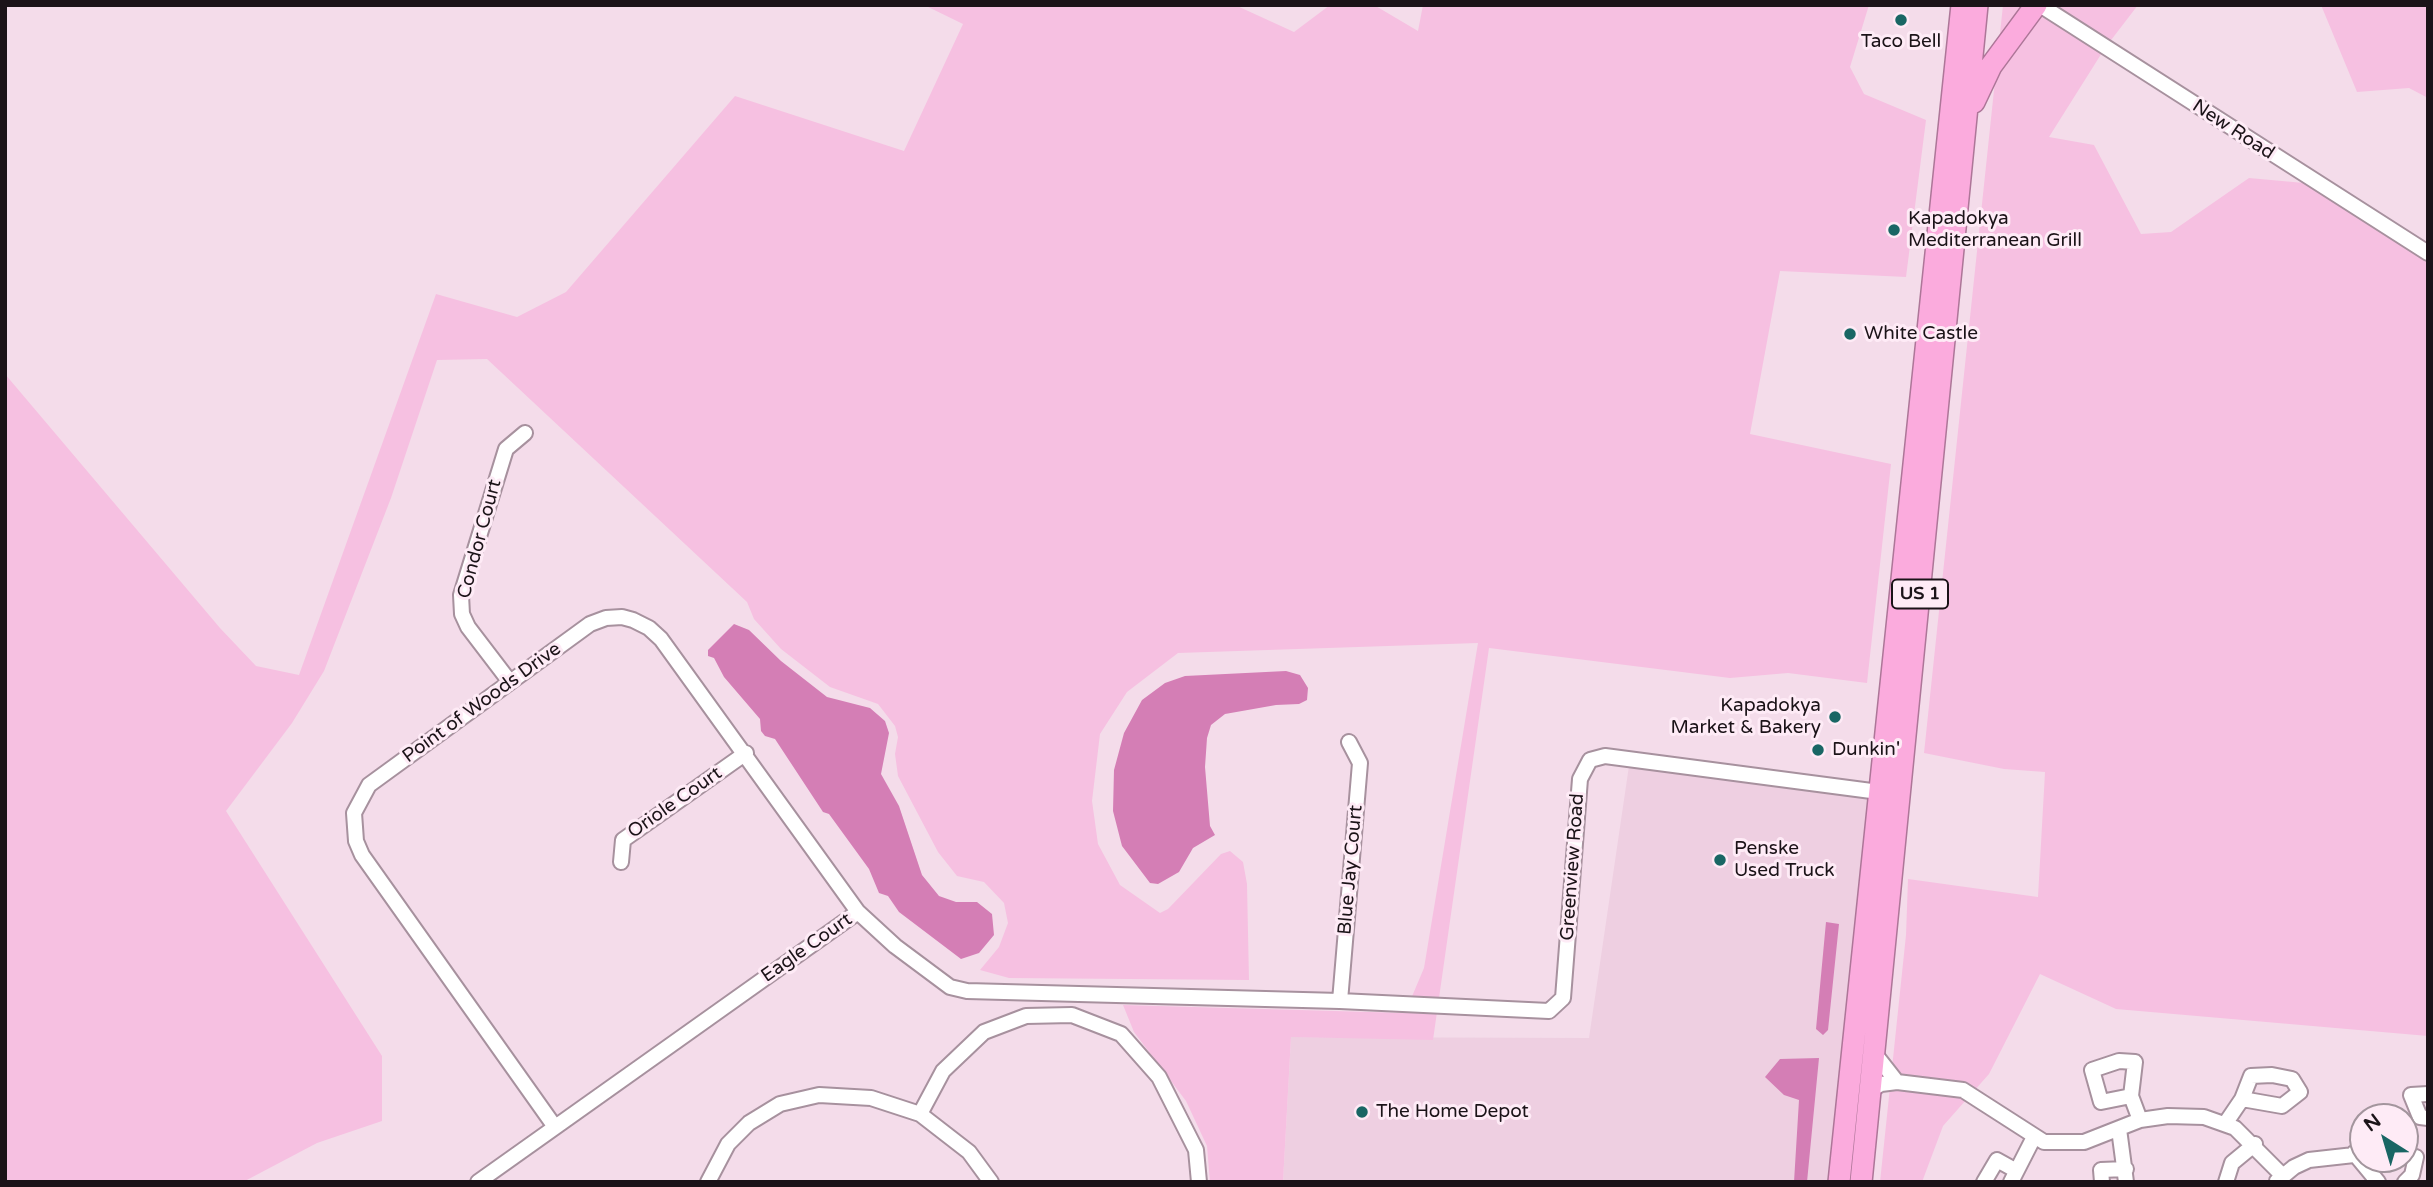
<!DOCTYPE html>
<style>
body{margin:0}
#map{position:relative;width:2433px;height:1187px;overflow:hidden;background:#f4dcea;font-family:"Varela Round",sans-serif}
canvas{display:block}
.frame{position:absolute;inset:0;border:7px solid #1b1318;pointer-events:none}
.north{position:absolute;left:2349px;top:1103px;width:70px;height:70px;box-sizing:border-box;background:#feebf6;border:2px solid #a3959d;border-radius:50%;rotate:323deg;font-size:19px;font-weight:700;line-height:28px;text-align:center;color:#1b1318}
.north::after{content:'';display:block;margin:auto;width:24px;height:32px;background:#196664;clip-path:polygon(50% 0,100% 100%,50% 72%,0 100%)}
</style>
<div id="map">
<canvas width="2433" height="1187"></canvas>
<div class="frame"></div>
<div class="north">N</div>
</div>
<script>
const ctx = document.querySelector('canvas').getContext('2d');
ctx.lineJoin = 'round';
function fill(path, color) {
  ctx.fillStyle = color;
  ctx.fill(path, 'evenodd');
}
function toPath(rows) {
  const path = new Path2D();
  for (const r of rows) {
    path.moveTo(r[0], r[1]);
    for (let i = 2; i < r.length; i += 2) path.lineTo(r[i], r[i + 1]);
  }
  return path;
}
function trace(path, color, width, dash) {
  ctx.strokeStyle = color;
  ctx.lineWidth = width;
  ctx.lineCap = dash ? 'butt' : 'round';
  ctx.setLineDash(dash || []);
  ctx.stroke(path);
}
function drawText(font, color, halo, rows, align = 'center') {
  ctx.font = font + ' "Varela Round",sans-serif';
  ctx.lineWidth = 6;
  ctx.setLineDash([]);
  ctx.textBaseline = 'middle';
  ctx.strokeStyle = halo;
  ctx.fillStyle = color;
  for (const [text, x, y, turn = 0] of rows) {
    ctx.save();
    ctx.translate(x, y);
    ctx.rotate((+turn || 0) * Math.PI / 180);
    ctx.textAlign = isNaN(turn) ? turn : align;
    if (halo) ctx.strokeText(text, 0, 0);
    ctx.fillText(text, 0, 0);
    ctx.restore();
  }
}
fill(toPath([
 [1630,759,1879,792,1839,1182,1283,1182,1291,1037,1589,1038]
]), '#eecfe1');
fill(toPath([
 [924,5,1235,5,1294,32,1330,5,1374,5,1418,31,1423,5,1869,5,1850,67,1864,94,1926,120,1906,277,1780,271,1750,434,1891,464,1867,683,1788,673,1730,678,1489,648,1433,1040,1291,1037,1283,1182,1210,1182,1207,1146,1186,1101,1134,1032,1123,1005,1405,1013,1424,968,1478,643,1178,653,1127,692,1100,734,1092,801,1098,844,1120,885,1160,913,1168,909,1221,854,1230,851,1243,862,1247,884,1249,980,1009,978,980,970,999,947,1008,923,1004,903,984,882,957,876,938,852,898,776,895,754,898,737,895,726,878,704,830,687,781,649,754,619,747,602,487,359,437,360,391,498,324,671,292,723,226,811,382,1056,382,1121,317,1143,243,1182,5,1182,5,374,220,628,256,666,299,675,436,294,517,317,566,292,735,96,904,151,963,24],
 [2003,5,2138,5,2105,48,2049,137,2094,145,2141,234,2171,232,2249,178,2315,184,2428,252,2428,1036,2116,1009,2040,974,1989,1074,1943,1126,1922,1182,1880,1182,1906,935,1908,879,2038,897,2045,772,2004,769,1924,753],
 [2321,5,2428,5,2428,98,2409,88,2357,92]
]), '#f6c0e1');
fill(toPath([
 [734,624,749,630,781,661,827,697,870,708,885,721,889,733,881,774,899,806,922,875,939,896,956,902,977,902,992,914,994,935,979,953,961,959,899,912,888,896,879,893,869,869,829,814,823,812,775,739,765,736,761,731,760,719,724,677,714,658,708,656,708,650],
 [1286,671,1300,675,1308,688,1307,700,1299,704,1276,705,1225,714,1211,725,1207,738,1205,767,1210,826,1215,835,1193,848,1179,872,1158,884,1150,883,1122,846,1113,811,1114,770,1124,733,1142,700,1165,683,1185,676],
 [1826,922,1839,924,1828,1030,1823,1035,1816,1029],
 [1819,1058,1807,1182,1794,1182,1799,1100,1784,1095,1765,1077,1780,1059]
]), '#d47eb5');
const minor = toPath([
 [2040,5,2428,253],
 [510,682,468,627,462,614,461,595,506,449,525,433],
 [621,862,623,840,746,753],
 [1340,1001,1360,763,1349,742],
 [1897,1082,1963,1090,2044,1142,2084,1142,2140,1120,2168,1116,2204,1117,2235,1128,2282,1175],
 [1870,1090,1881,1084,1897,1082,1875,1054],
 [2428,1094,2411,1095,2420,1117,2428,1118],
 [2131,1096,2135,1062,2119,1061,2092,1070,2101,1102,2131,1096,2140,1120],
 [920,1114,943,1071,984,1032,1026,1016,1072,1015,1121,1034,1159,1077,1196,1150,1199,1182],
 [2225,1124,2242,1099,2251,1076,2272,1075,2292,1079,2300,1092,2282,1106,2242,1099],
 [555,1127,362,855,356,841,354,813,369,785,590,624,606,618,622,617,633,620,649,628,661,639,858,912,895,946,950,987,967,991,1340,1001,1549,1011,1563,998,1580,779,1590,760,1605,756,1879,792],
 [2119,1129,2126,1182],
 [2354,1153,2378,1182],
 [2277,1181,2294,1167,2309,1160,2363,1154],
 [478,1182,858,912],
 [708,1182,728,1144,749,1123,780,1104,819,1095,871,1098,920,1114,969,1152,991,1182],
 [1984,1182,1997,1160,2015,1170],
 [2011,1182,2034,1137],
 [2102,1182,2101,1170,2126,1169],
 [2226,1182,2232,1163,2255,1144],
 [2405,1182,2412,1175,2416,1157]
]);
const highway = toPath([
 [1974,102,1991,66,2036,5],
 [1839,1182,1962,5],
 [1861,1182,1977,5]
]);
trace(minor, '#a7919e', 18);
trace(highway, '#ad7698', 24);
trace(minor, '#fff', 14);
trace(highway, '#fbabdd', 21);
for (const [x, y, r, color] of [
 [1901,20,7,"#196664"],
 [1894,230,7,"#196664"],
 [1850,334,7,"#196664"],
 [1835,717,7,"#196664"],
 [1818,750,7,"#196664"],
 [1720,860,7,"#196664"],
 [1362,1112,7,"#196664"]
]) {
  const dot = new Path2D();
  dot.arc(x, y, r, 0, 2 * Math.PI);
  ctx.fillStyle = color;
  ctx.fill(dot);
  trace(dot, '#feebf6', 2.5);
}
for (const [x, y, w] of [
 [1920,594,56]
]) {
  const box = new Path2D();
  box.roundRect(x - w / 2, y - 14.5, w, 29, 5);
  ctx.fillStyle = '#feebf6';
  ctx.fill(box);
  trace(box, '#1b1318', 2);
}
drawText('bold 18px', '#1b1318', null, [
 ["US 1",1920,594]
]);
drawText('19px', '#1b1318', '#feebf6', [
 ["Taco Bell",1901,42,"center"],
 ["Kapadokya",1908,219],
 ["Mediterranean Grill",1908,241],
 ["White Castle",1864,334],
 ["Kapadokya",1821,706,"right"],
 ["Market & Bakery",1821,728,"right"],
 ["Dunkin'",1832,750],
 ["Penske",1734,849],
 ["Used Truck",1734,871],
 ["The Home Depot",1376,1112]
], 'left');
drawText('19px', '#1b1318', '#feebf6', [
 ["New Road",2233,130,33],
 ["Condor Court",480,539,-75],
 ["Point of Woods Drive",482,703,-36],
 ["Oriole Court",675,803,-35],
 ["Greenview Road",1573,867,-86],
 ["Blue Jay Court",1351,870,-85],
 ["Eagle Court",807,948,-35]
]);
</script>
